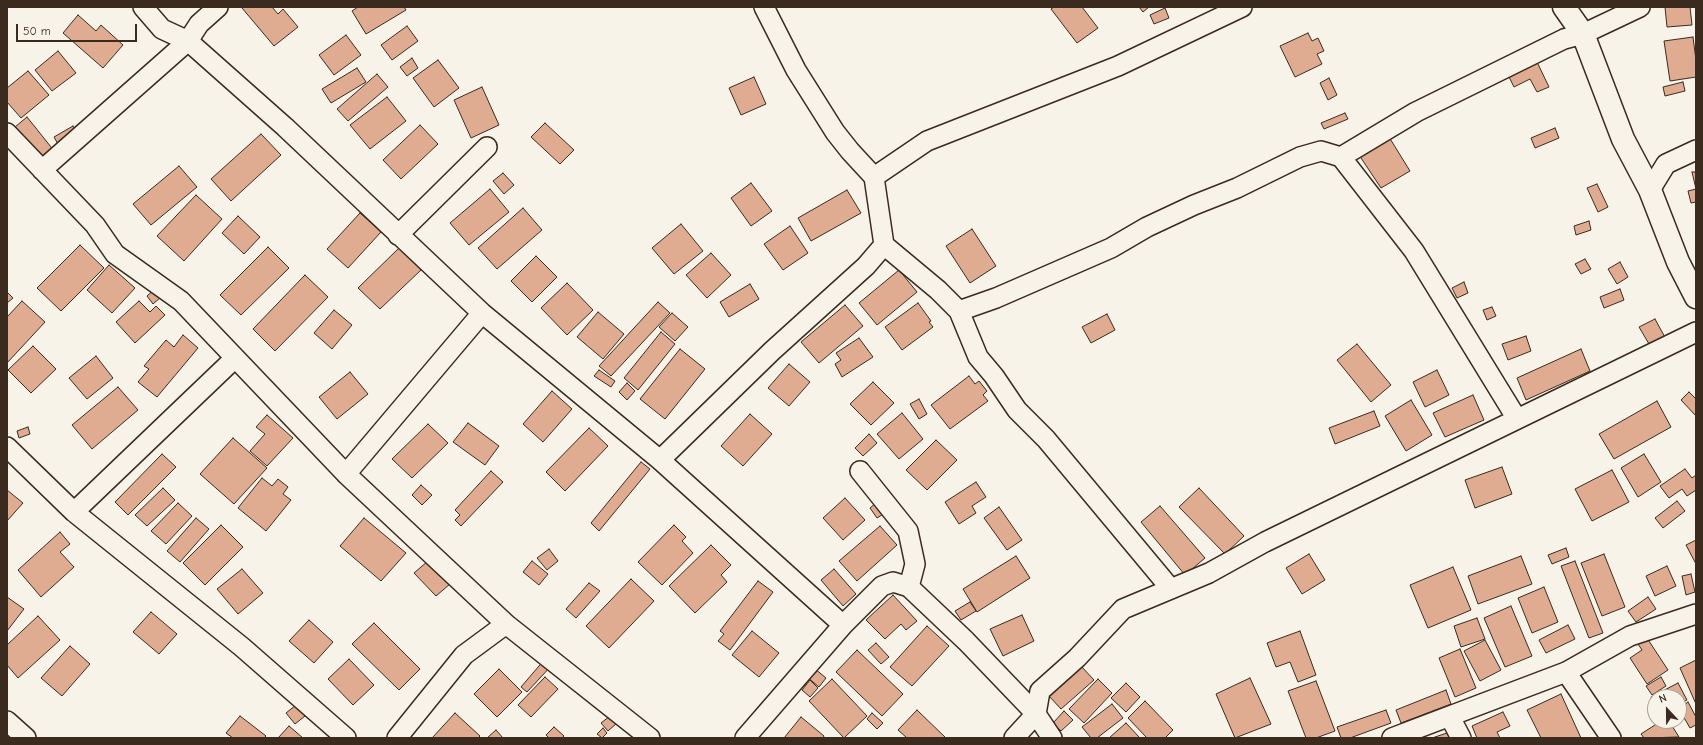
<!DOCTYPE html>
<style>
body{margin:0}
#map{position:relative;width:1703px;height:745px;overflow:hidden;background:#f7f3e8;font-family:"Comic Neue",sans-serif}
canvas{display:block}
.frame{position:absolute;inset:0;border:8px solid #3b2a1e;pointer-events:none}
.north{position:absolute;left:1647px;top:689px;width:40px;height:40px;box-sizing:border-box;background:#f7f3e8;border:1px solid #aca397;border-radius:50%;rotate:338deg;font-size:11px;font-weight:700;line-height:16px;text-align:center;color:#3b2a1e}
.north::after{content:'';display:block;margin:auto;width:14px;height:18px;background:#3b2a1e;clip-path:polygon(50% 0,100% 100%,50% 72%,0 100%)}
.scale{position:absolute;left:16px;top:24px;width:121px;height:18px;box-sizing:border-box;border:2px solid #3b2a1e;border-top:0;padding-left:5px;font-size:12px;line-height:14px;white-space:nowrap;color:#3b2a1e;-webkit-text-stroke:3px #f7f3e8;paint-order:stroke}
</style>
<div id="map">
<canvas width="1703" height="745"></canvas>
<div class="frame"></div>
<div class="north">N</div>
<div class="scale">50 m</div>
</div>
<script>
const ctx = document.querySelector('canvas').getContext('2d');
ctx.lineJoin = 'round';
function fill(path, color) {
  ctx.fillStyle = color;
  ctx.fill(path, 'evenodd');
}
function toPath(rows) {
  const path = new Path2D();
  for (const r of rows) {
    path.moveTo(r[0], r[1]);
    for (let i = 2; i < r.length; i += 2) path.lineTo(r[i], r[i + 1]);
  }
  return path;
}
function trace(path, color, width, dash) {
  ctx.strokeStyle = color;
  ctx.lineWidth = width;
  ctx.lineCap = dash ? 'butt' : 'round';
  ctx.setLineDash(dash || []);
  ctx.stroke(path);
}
const building = toPath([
 [244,7,272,7,278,14,283,9,298,27,274,46,242,8,244,7],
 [358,7,404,7,406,10,366,34,352,11,358,7],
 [1054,7,1082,7,1098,28,1077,43,1051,9,1054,7],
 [1139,7,1149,7,1143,12,1139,7],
 [1665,7,1690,7,1692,25,1667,27,1665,7],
 [1165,8,1169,18,1154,24,1150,15,1165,8],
 [78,15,96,31,101,25,123,45,103,68,63,33,78,15],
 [407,26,418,41,392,60,381,45,407,26],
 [1308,33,1312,41,1318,38,1324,51,1317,54,1322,64,1295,77,1280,46,1308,33],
 [346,35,361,55,334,75,319,55,346,35],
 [1693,37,1696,60,1696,77,1670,81,1664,41,1693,37],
 [58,51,76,73,52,91,35,70,58,51],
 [412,58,418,68,407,76,400,67,412,58],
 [438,60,459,88,434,107,413,78,438,60],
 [1537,62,1549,87,1537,92,1530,79,1514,87,1508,75,1537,62],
 [357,68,366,82,331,103,322,89,357,68],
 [28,71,49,95,21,118,7,102,7,88,28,71],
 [377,74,388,87,348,121,337,109,377,74],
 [754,77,766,104,741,115,729,88,754,77],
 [1329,78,1337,95,1328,100,1320,83,1329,78],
 [1683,82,1685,91,1665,96,1663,87,1683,82],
 [482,87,499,125,471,138,454,100,482,87],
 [387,97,406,121,370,149,350,125,387,97],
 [1345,113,1348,119,1324,129,1321,123,1345,113],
 [27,117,55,152,43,161,15,127,27,117],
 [545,123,574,150,560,164,531,137,545,123],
 [420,125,438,144,401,179,383,160,420,125],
 [73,126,78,135,59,146,54,137,73,126],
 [1555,128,1559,138,1535,148,1531,138,1555,128],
 [261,134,281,155,231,201,211,179,261,134],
 [1389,137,1410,171,1381,188,1359,155,1389,137],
 [179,166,197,187,151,225,133,204,179,166],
 [1692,172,1696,172,1696,202,1691,203,1688,191,1696,189,1692,172],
 [503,173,514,185,504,194,493,181,503,173],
 [751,183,772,211,751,226,731,198,751,183],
 [1597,184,1608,207,1598,212,1587,188,1597,184],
 [490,189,509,212,469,245,450,223,490,189],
 [847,190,861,213,811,241,798,218,847,190],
 [196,195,222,219,184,261,157,236,196,195],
 [523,208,542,230,497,269,478,248,523,208],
 [360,213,381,232,348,268,327,249,360,213],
 [238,216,260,237,244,254,222,233,238,216],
 [1589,221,1591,230,1576,235,1574,226,1589,221],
 [681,224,703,251,674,274,652,248,681,224],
 [790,226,808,253,783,270,764,244,790,226],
 [972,229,996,266,970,283,946,246,972,229],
 [80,245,104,268,61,311,37,288,80,245],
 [268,247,289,268,241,315,220,295,268,247],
 [399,248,421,270,380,309,358,288,399,248],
 [711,253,731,275,707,298,686,275,711,253],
 [536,256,557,277,532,302,511,281,536,256],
 [1585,259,1591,269,1581,274,1575,264,1585,259],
 [1620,262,1628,277,1617,284,1608,269,1620,262],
 [109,265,135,288,112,313,87,290,109,265],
 [899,270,917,292,877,325,859,303,899,270],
 [305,275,328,297,275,351,253,329,305,275],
 [1464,282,1468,293,1457,298,1452,288,1464,282],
 [567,283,593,310,567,335,541,308,567,283],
 [750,284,759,299,729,317,720,302,750,284],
 [1620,289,1624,300,1604,308,1600,297,1620,289],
 [154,290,161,297,153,304,147,296,154,290],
 [7,292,13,298,7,303,7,292],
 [22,301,45,322,7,363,7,317,22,301],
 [139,301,150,312,156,306,165,315,135,343,116,322,139,301],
 [658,302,670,313,611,376,599,366,658,302],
 [918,303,931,321,929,322,933,327,902,350,885,327,918,303],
 [845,305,863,326,819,363,801,342,845,305],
 [1492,307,1496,316,1487,320,1483,310,1492,307],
 [334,310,352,325,332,349,314,333,334,310],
 [598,312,624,334,603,359,577,337,598,312],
 [672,313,688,327,675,341,659,327,672,313],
 [1107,314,1115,330,1091,343,1082,327,1107,314],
 [1655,319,1667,341,1652,349,1639,327,1655,319],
 [661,332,675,344,638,390,624,378,661,332],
 [183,335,198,348,157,397,138,382,149,369,144,366,166,340,174,347,183,335],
 [1526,336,1531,351,1508,360,1502,344,1526,336],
 [859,338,873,357,842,377,835,364,841,360,836,353,859,338],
 [1357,344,1391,385,1371,402,1337,360,1357,344],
 [33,346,56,369,31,393,8,370,33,346],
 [680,349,705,369,665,419,640,399,680,349],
 [1581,349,1590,371,1526,400,1517,378,1581,349],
 [96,356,113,378,87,399,69,378,96,356],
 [789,364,810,382,789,406,768,388,789,364],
 [599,370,615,381,611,387,594,376,599,370],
 [1437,370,1449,395,1425,407,1413,382,1437,370],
 [350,372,368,394,337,419,319,397,350,372],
 [969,376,975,384,979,381,987,391,983,395,988,401,950,429,931,405,969,376],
 [873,382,894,403,871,425,850,404,873,382],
 [627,383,635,391,627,400,619,392,627,383],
 [118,387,138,410,92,449,72,425,118,387],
 [552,391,572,409,543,442,523,424,552,391],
 [1689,392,1696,399,1696,416,1681,400,1689,392],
 [1473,395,1484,420,1445,437,1433,413,1473,395],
 [919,399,927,414,919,419,910,404,919,399],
 [1411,400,1432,435,1406,451,1385,416,1411,400],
 [1657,401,1671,427,1614,459,1599,434,1657,401],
 [1374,411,1380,426,1335,444,1329,428,1374,411],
 [902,413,923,439,899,459,877,434,902,413],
 [750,414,772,434,743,466,721,446,750,414],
 [267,415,293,438,267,466,250,451,265,434,256,427,267,415],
 [468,423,499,446,485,465,453,442,468,423],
 [428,424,448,443,412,478,392,459,428,424],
 [28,427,30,434,19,438,17,431,28,427],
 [589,428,608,446,565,491,546,472,589,428],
 [869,434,877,443,863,456,855,448,869,434],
 [233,438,267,468,234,504,200,474,233,438],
 [936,440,957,460,927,490,906,470,936,440],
 [162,454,176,467,128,515,115,502,162,454],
 [1644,454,1661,482,1638,497,1621,468,1644,454],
 [641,462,650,469,599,531,591,523,641,462],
 [1502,467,1512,494,1475,508,1465,480,1502,467],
 [1685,469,1692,478,1696,475,1696,490,1687,496,1682,489,1669,498,1660,486,1685,469],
 [1612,470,1629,502,1592,521,1575,489,1612,470],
 [491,471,503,482,461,526,455,520,460,515,455,510,491,471],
 [262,478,272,486,278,479,288,487,283,494,291,500,266,531,238,508,262,478],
 [976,482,986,497,972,506,976,513,959,524,945,502,976,482],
 [421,485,432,495,422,505,412,495,421,485],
 [163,488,175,500,147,526,135,515,163,488],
 [1199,488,1244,536,1225,554,1179,507,1199,488],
 [7,490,23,503,7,521,7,490],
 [845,498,865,520,843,540,823,518,845,498],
 [1677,501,1685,511,1663,528,1655,518,1677,501],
 [877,502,885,513,877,518,870,508,877,502],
 [178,503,192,516,166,544,151,531,178,503],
 [1160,506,1205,558,1185,575,1141,522,1160,506],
 [999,507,1022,540,1007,550,984,518,999,507],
 [196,518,209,529,180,562,167,551,196,518],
 [364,518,406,553,381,581,340,546,364,518],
 [221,525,243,547,205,585,183,563,221,525],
 [674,525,686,537,682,541,693,553,662,585,638,562,674,525],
 [880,526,897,545,857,581,839,561,880,526],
 [60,532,70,544,60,552,74,567,41,597,18,570,60,532],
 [1696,540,1696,564,1686,545,1696,540],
 [711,545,731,565,721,575,727,582,695,613,669,586,711,545],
 [1566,548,1569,557,1552,564,1548,555,1566,548],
 [549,549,558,561,547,570,537,558,549,549],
 [1309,554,1325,580,1302,594,1286,568,1309,554],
 [1604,554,1625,607,1602,616,1581,563,1604,554],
 [1016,556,1030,578,977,612,963,589,1016,556],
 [1521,556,1532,584,1478,604,1468,576,1521,556],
 [428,561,450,584,436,596,414,573,428,561],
 [532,561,548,574,539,585,523,572,532,561],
 [1575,561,1603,633,1589,638,1561,566,1575,561],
 [1667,566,1676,586,1655,596,1646,576,1667,566],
 [1453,567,1471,610,1428,628,1410,585,1453,567],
 [242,569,263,593,238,614,217,589,242,569],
 [834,569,856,594,843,606,821,580,834,569],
 [1691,574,1695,592,1686,595,1682,576,1691,574],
 [631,579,654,601,609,648,586,626,631,579],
 [758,581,773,592,730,650,718,641,724,634,720,631,758,581],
 [589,583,600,591,576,618,566,609,589,583],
 [1544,587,1558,622,1532,633,1518,598,1544,587],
 [893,595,917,621,906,630,901,624,885,639,866,620,893,595],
 [7,597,24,609,7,631,7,597],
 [1648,597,1656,609,1636,622,1628,611,1648,597],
 [970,602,976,611,961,620,955,611,970,602],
 [1511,606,1532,656,1505,667,1484,618,1511,606],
 [151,612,177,634,159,654,133,632,151,612],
 [1022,615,1034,641,1003,656,990,629,1022,615],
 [38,616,60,640,18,678,7,665,7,645,38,616],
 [1477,618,1485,639,1461,647,1454,626,1477,618],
 [309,620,333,642,314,663,289,641,309,620],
 [374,623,420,669,399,690,352,644,374,623],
 [1568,625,1575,639,1546,653,1539,640,1568,625],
 [927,626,949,646,912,686,890,667,927,626],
 [752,631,779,653,759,677,732,655,752,631],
 [1300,631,1316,675,1298,682,1290,662,1276,667,1267,643,1300,631],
 [1645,635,1668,670,1647,684,1630,658,1642,650,1636,641,1645,635],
 [1485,640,1501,670,1480,681,1464,651,1485,640],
 [876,643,889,657,881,664,868,650,876,643],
 [70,646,90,664,62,696,41,678,70,646],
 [1460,649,1476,688,1455,697,1439,658,1460,649],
 [857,650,903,694,882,716,836,672,857,650],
 [349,659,374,685,353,705,328,679,349,659],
 [545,659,552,665,527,692,521,687,545,659],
 [1696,660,1696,704,1680,668,1696,660],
 [1081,666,1094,680,1061,709,1049,696,1081,666],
 [814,668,826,678,819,687,807,677,814,668],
 [499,669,522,692,497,717,474,694,499,669],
 [545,677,558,689,531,717,518,705,545,677],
 [1661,677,1666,686,1652,695,1646,686,1661,677],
 [1250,678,1271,724,1235,738,1216,694,1250,678],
 [832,679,867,716,844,738,809,701,832,679],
 [1098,679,1112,693,1084,723,1069,709,1098,679],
 [810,680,818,688,810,697,802,690,810,680],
 [1316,681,1335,731,1316,738,1306,738,1288,691,1316,681],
 [1126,683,1140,697,1126,712,1111,698,1126,683],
 [1678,683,1687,700,1679,704,1679,697,1655,697,1655,705,1651,697,1678,683],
 [1446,690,1451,704,1401,723,1396,710,1446,690],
 [1561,694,1581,738,1541,738,1527,710,1561,694],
 [301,701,310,712,295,724,286,713,301,701],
 [1145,701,1173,730,1165,738,1147,738,1128,718,1145,701],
 [1688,702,1696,717,1696,725,1690,728,1679,709,1688,702],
 [1112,704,1123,718,1097,738,1091,738,1082,727,1112,704],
 [917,710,946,738,907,738,898,730,917,710],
 [1386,710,1391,723,1350,738,1341,738,1337,727,1386,710],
 [1064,711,1073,720,1061,731,1053,723,1064,711],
 [1503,712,1510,726,1497,732,1500,738,1477,738,1472,726,1503,712],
 [455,713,480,736,478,738,432,738,455,713],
 [872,713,883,723,877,729,867,719,872,713],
 [240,716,266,736,264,738,233,738,226,733,240,716],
 [610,716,617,723,608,731,601,723,610,716],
 [801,717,824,736,823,738,784,738,801,717],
 [1661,721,1669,721,1679,737,1644,738,1641,734,1661,721],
 [1126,723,1140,738,1109,738,1126,723],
 [289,726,303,738,278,738,289,726],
 [554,727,564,736,562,738,549,738,546,735,554,727],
 [603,728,607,733,602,738,597,734,603,728],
 [496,730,503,738,487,738,496,730],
 [1450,732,1453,738,1432,738,1450,732]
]);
fill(building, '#dfac92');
trace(building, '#3b2a1e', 1);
const minor = toPath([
 [143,7,162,29,188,41,285,127,482,313,660,460,843,625],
 [764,7,796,70,835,132,850,151,874,177,927,141,1118,66,1242,7],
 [7,133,95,225,115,254,181,301,346,474,506,624,650,738],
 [1341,157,1416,112,1564,39,1583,34,1640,7],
 [42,170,188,41,199,24,218,7],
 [874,177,884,245],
 [1650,190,1666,164,1696,150],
 [398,235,487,147],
 [959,311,978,357,994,376,1017,410,1046,439,1171,589],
 [7,447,74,512,242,647,346,738],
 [660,460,772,351,866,266,884,245,938,290,959,311,996,298,1111,248,1147,227,1194,205,1237,188,1300,157,1321,151,1341,157,1414,251,1517,419],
 [860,471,908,531,915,564,909,587],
 [346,474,482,313],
 [74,512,234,359],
 [1566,672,1611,738],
 [1450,717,1461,738],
 [7,721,26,738],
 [397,738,464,655,506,624],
 [745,738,843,625,882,586,893,582,909,587,966,641,1036,714,1052,738],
 [1014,738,1036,714,1040,691,1077,658,1123,609,1209,573,1265,542,1696,332],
 [1392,738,1566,672,1630,636,1696,614]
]);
const primary = toPath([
 [1564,7,1583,34,1623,139,1650,190,1678,262,1696,297]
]);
trace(minor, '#3b2a1e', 22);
trace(primary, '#3b2a1e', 25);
trace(minor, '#f7f3e8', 19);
trace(primary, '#f7f3e8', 22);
</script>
